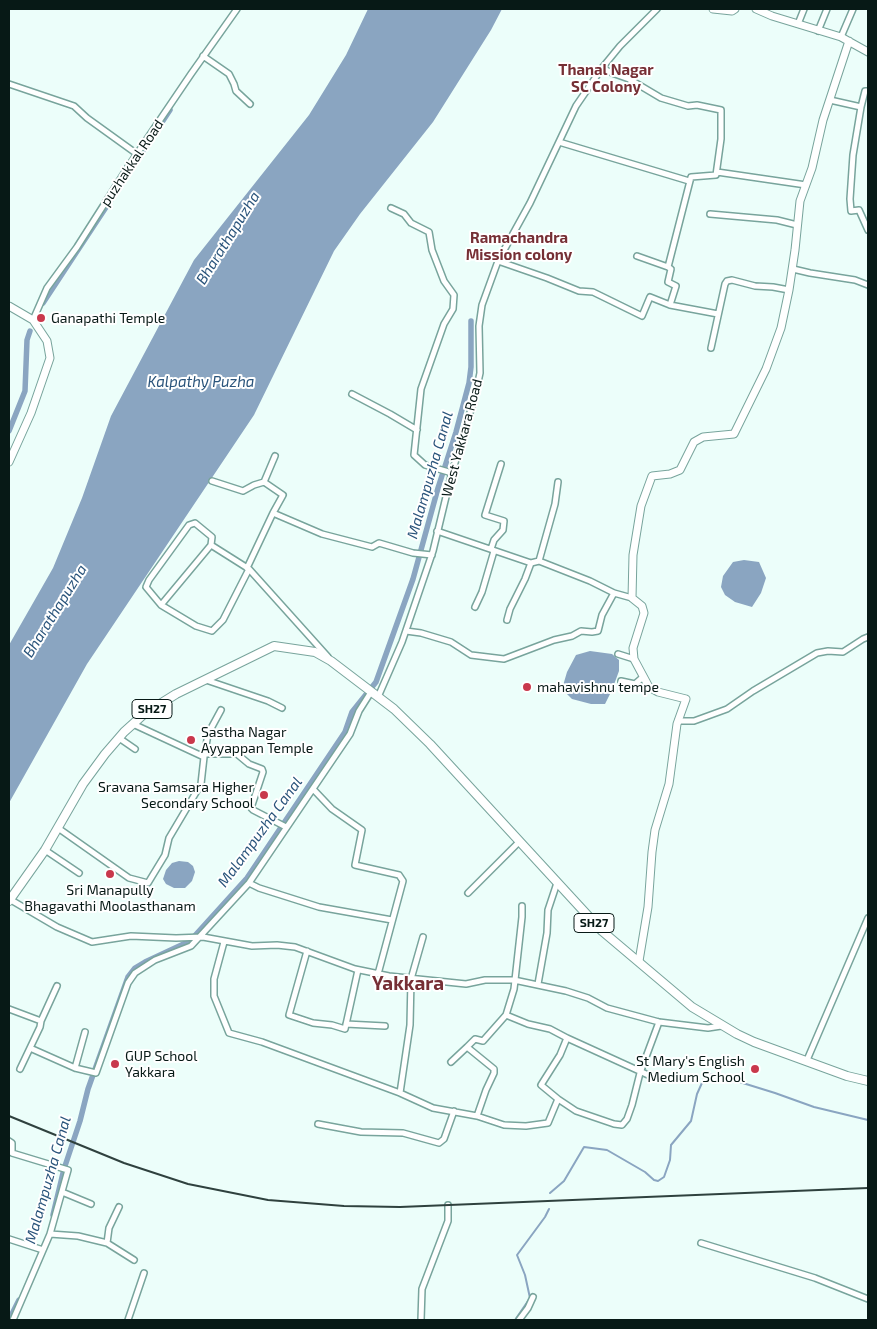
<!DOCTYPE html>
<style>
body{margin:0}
#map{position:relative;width:877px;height:1329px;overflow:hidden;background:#ecfefa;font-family:"Exo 2",sans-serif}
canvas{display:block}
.frame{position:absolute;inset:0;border:10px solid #071916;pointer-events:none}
</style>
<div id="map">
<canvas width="877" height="1329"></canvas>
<div class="frame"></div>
</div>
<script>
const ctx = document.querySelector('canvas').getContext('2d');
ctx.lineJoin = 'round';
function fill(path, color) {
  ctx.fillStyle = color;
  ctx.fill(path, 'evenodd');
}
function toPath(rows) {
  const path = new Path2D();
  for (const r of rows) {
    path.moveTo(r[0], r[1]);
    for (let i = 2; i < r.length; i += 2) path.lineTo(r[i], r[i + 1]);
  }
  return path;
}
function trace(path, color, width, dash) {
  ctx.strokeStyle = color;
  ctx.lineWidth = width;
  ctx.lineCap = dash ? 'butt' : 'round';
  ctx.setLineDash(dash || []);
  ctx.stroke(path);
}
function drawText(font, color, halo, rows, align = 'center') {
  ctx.font = font + ' "Exo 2",sans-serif';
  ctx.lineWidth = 4;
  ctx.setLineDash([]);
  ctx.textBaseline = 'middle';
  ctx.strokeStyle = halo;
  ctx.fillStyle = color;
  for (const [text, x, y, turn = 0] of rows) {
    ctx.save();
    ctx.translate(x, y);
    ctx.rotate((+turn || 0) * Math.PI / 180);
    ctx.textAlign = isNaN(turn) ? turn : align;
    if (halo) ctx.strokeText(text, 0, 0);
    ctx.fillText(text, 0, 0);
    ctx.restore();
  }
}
fill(toPath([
 [368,9,502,9,491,30,433,122,360,214,334,251,254,415,87,664,9,803,9,645,53,568,82,498,111,416,194,260,309,115,346,55],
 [744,560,759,562,766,578,761,593,752,607,735,602,725,595,721,587,723,576,733,562],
 [590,651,612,654,619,660,619,671,612,690,605,704,591,704,572,699,562,689,567,672,576,655],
 [179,861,188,862,193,866,195,872,192,881,185,888,174,888,166,884,163,879,166,870,172,863]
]), '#8aa5c1');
trace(toPath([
 [550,1193,564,1181,584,1147,607,1150,645,1172,654,1180,658,1181,664,1177,670,1160,671,1145,691,1121,697,1094,706,1074,717,1075,775,1093,814,1107,868,1120],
 [515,1320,530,1298,525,1275,517,1255,545,1217,549,1209]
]), '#8aa5c1', 2);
trace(toPath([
 [43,303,170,110],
 [9,431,25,391,27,340,30,331],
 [53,1215,64,1169,80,1121,88,1089,128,977,135,968,145,962,190,941,247,878,345,732,352,712,376,682,413,579,438,488,456,432,469,383,471,367,471,321],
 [9,1320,19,1300]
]), '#8aa5c1', 5.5);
const street = toPath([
 [798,24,804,9],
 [818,31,827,9],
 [841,37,853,9],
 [203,56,229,74,234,84,236,91,250,104],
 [602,68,612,73,629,79,661,98,688,106,697,105,721,110,721,139,716,175,691,177,668,267,637,256],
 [9,84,74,106,87,118,137,154],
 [830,100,861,107,853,155,850,199,851,211,859,210,868,230],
 [861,107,865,91,868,91],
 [559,142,689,181],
 [717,172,806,185],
 [391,208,404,214,411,223,429,232,432,250,444,281,454,295,453,309,444,324,421,389,414,455,425,465,452,473],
 [710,214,777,220,797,225],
 [498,261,547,278,579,291,593,292,642,316,650,297,670,305,718,314],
 [668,267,671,269,668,282,676,286,670,305],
 [793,269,810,273,855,280,868,285],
 [33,320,47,288,77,247,128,167,191,74,237,9],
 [711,348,725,284,727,281,732,280,755,286,773,287,789,290],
 [352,394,390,414,417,430],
 [212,481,243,491,254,485,264,482,283,495,273,513],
 [264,482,275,456],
 [437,531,531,563,539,561,590,581,614,593,632,598],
 [211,545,212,537,195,523,189,525,149,580,146,587,161,605,196,626,212,631,223,620,249,569],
 [491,549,494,540,503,530,504,521,485,515,501,464],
 [539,561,555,504,558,482],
 [247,568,273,513,322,534,372,547,379,543,413,553,432,555],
 [161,605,211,545,249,569,328,657],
 [475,607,482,592,494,551],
 [507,620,510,609,525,579,531,563],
 [406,631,421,633,451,642,471,655,504,659,554,640,572,636,581,631,592,632,598,631,602,615,614,593],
 [618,654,634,659],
 [206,680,268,701,282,708],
 [621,681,635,684,643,677],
 [378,697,402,642,433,551,451,476,475,396,480,373,479,326,482,305,498,261,530,203,576,106,602,68,620,46,657,9],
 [678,721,694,721,727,709,753,691,817,653,828,651,843,652,863,639,868,637],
 [119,738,135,749],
 [205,754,237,754,249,764,262,769,263,772,251,808,253,810,286,827],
 [204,757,208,734,221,710],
 [313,789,332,809,362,830,355,865,399,875,403,881,378,974],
 [58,828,129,878,148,883,165,855,169,838,201,784,204,757,133,724],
 [45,850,79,873],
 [249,883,259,888,319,907,392,920],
 [468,893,519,842],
 [11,900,57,927,92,942,131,936,176,938,203,937,252,946,277,945,295,947,355,969,389,976,466,984,485,980,514,980,566,991,588,998,607,1008,659,1022,708,1028,721,1026],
 [423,937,411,979,410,1025,400,1093,433,1108,477,1116,504,1125,526,1126,548,1123,558,1099,576,1111,614,1124,622,1125,627,1119,632,1105,640,1073,659,1022],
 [224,942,214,979,214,996,229,1033,262,1042,400,1093],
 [307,951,289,1015,313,1023,332,1025,345,1029,358,970],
 [538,984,547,933,548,910,557,883],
 [9,1009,41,1021,57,986],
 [506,1015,528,1024,550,1029,567,1038,560,1055,541,1085,558,1099],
 [346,1024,385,1026],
 [567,1038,657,1079],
 [30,1048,75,1068,85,1032],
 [807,1060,868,918],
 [451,1062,467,1047],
 [75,1068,96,1073,128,983,135,973,155,960,191,946,249,883,350,734,359,711,371,692],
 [20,1069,40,1027,41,1021],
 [477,1116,486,1090,494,1073,494,1069,467,1047,475,1039,483,1041,506,1015,514,989,522,917,522,906],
 [318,1124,361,1132,403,1133,439,1143,444,1139,454,1111],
 [9,1141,12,1143,12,1153,68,1170,50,1234],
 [62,1192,91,1204],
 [9,1239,43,1250],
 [107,1243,109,1228,119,1207],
 [701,1243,815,1278,868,1299],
 [13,1320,50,1234,78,1236,107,1243,134,1260],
 [128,1320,144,1273],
 [421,1320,422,1289,448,1221,448,1205],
 [519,1320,528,1308,533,1297]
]);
const secondary = toPath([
 [713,9,732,11,735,9],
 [756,9,772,16,841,37,868,52],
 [9,306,33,320,47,341,50,358,31,413,9,462],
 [639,961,648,907,652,852,655,830,669,784,677,724,686,699,658,692,649,687,634,659,633,648,644,613,642,606,632,598,633,555,641,506,652,476,670,474,680,470,694,442,703,437,734,434,766,369,781,328,789,290,795,250,800,201,812,168,823,120,849,41]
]);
const primary = toPath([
 [9,901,45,850,83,784,105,754,124,732,144,714,176,694,274,646,315,652,331,661,394,709,430,744,602,931,692,1007,737,1034,754,1042,847,1076,868,1081]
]);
trace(street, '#78a49c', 8);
trace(secondary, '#78a49c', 9);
trace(primary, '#78a49c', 10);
trace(street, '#fff', 5);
trace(secondary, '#fff', 7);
trace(primary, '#fff', 8);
trace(toPath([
 [9,1116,124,1163,188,1184,268,1200,344,1206,400,1207,868,1188]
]), '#2f413e', 2);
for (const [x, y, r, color] of [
 [41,318,5,"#c9384c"],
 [527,687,5,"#c9384c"],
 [191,740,5,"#c9384c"],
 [264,795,5,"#c9384c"],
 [110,874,5,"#c9384c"],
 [115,1064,5,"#c9384c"],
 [755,1069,5,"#c9384c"]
]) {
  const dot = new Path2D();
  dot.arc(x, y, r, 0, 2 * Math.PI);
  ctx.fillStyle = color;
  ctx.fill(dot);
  trace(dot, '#fff', 2);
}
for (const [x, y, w] of [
 [152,709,40],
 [594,923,40]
]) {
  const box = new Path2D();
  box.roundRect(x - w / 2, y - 9.5, w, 19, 4);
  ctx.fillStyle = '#fff';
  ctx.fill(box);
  trace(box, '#071916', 1);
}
drawText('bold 12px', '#071916', null, [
 ["SH27",152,709],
 ["SH27",594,923]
]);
drawText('14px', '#071916', '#fff', [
 ["puzhakkal Road",132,163,-56],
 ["West Yakkara Road",462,438,-75]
]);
drawText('14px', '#071916', '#fff', [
 ["Ganapathi Temple",51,318],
 ["mahavishnu tempe",537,687],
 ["Sastha Nagar",201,732],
 ["Ayyappan Temple",201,748],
 ["Sravana Samsara Higher",254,787,"right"],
 ["Secondary School",254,803,"right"],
 ["Sri Manapully",110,890,"center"],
 ["Bhagavathi Moolasthanam",110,906,"center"],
 ["GUP School",125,1056],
 ["Yakkara",125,1072],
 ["St Mary's English",745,1061,"right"],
 ["Medium School",745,1077,"right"]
], 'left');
drawText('bold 15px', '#762f35', '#fff', [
 ["Thanal Nagar",606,70],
 ["SC Colony",606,87],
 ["Ramachandra",519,238],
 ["Mission colony",519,255]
]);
drawText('italic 15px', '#2a547b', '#fff', [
 ["Bharathapuzha",228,238,-58],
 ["Kalpathy Puzha",201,382],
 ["Malampuzha Canal",430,475,-74],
 ["Bharathapuzha",55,611,-58],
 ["Malampuzha Canal",260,832,-54],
 ["Malampuzha Canal",48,1180,-74]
]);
drawText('bold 19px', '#762f35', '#fff', [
 ["Yakkara",408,984]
]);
</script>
